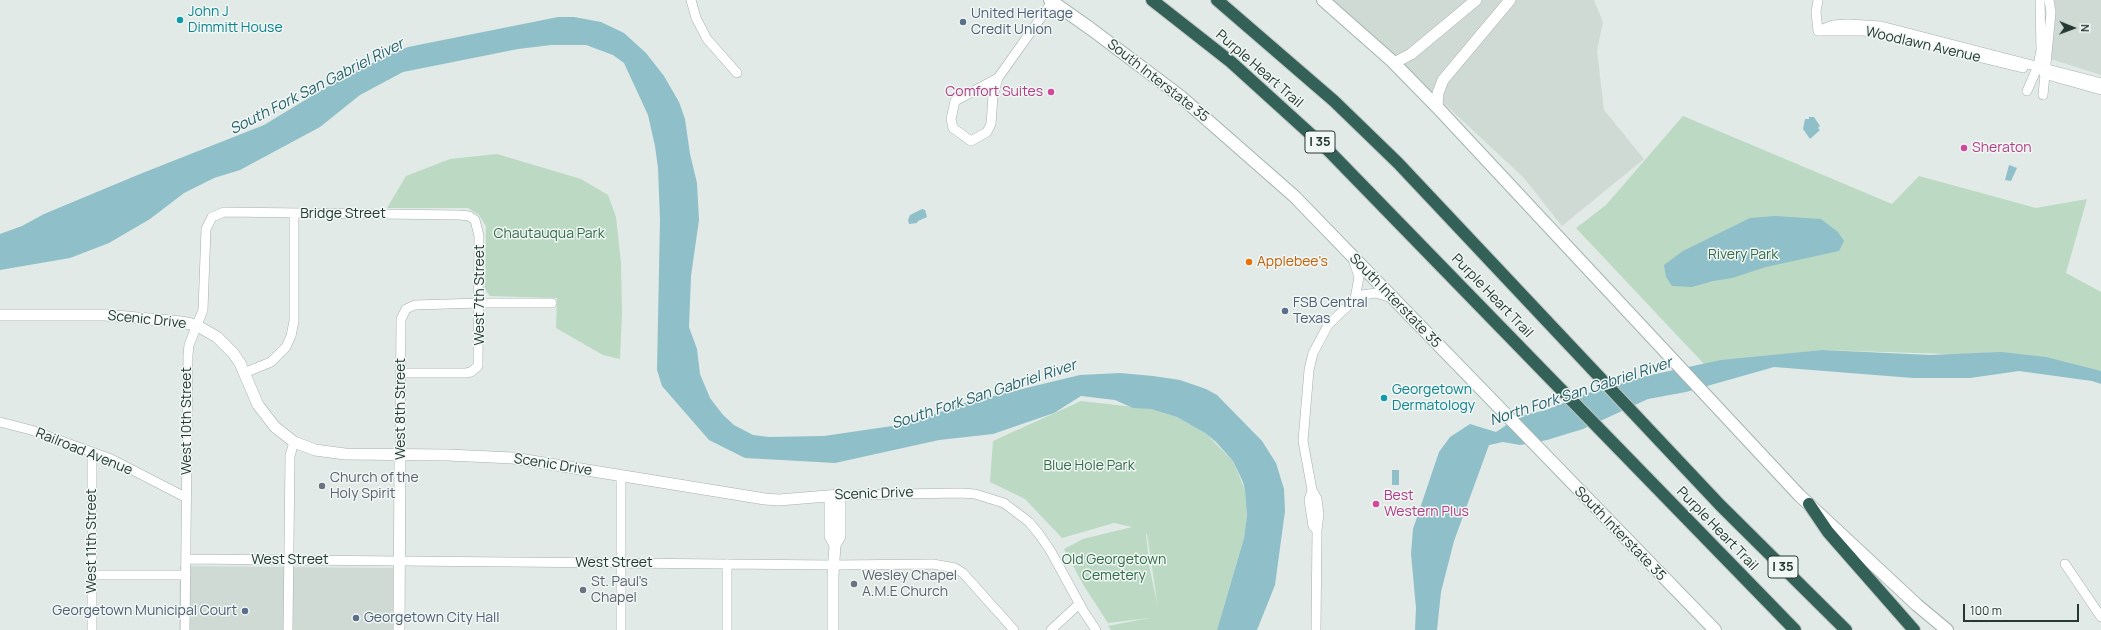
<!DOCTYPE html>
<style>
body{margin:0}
#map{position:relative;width:2101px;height:630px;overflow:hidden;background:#e1eae6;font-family:Manrope,sans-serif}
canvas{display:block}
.north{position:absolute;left:2053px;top:8px;width:40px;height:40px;-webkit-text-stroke:3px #f1f7f4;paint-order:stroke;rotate:91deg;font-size:11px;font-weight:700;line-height:16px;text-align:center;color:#243933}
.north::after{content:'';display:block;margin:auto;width:14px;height:18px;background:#243933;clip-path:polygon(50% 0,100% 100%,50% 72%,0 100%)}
.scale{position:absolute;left:1963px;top:604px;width:116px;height:18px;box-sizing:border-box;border:2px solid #243933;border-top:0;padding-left:5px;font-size:12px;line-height:14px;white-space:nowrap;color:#243933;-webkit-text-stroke:3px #f1f7f4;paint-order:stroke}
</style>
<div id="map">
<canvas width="2101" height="630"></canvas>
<div class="north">N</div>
<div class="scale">100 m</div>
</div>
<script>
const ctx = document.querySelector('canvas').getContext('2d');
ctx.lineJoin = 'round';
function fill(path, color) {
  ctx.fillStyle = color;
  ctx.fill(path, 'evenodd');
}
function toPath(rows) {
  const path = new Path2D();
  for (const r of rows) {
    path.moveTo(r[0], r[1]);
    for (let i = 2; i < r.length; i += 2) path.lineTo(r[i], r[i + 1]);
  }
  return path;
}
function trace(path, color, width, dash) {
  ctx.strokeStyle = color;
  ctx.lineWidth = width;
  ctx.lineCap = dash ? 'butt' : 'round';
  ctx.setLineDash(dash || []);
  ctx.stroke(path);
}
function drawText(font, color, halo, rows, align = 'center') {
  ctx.font = font + ' Manrope,sans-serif';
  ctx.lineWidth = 3;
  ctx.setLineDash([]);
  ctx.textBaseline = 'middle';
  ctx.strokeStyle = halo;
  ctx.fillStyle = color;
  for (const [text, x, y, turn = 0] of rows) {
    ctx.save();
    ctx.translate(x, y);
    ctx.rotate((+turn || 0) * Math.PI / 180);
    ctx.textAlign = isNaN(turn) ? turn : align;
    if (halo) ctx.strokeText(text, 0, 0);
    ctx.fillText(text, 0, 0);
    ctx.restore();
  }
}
fill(toPath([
 [1333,0,1594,0,1603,22,1597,51,1604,110,1644,159,1562,226,1524,178],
 [2052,0,2101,0,2101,75,2051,59,2054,8],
 [180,566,393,568,393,630,179,630]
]), '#d0dad5');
fill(toPath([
 [1683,116,1892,204,1919,176,2036,208,2087,199,2066,273,2101,292,2101,371,1947,354,1822,350,1704,364,1576,228,1606,205],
 [497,154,581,179,608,195,616,217,621,263,622,315,620,359,603,355,556,328,557,298,490,296,485,289,486,226,479,215,468,208,387,208,406,176,450,159],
 [1081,401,1151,409,1177,417,1205,433,1233,461,1245,490,1247,517,1244,538,1217,630,1111,630,1108,626,1149,618,1108,623,1084,586,1064,549,1083,539,1132,527,1114,523,1062,538,1025,499,990,482,993,441],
 [1146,534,1147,534,1158,607,1150,570]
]), '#bcd9c4');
fill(toPath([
 [558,17,574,17,601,22,624,33,646,53,664,76,679,102,685,119,690,154,697,183,699,220,691,276,689,327,697,349,700,374,710,398,723,415,734,425,753,435,769,437,824,436,899,425,920,420,960,404,1080,375,1120,373,1153,376,1180,380,1206,389,1217,395,1262,441,1276,463,1284,489,1285,511,1275,585,1257,630,1217,630,1244,538,1247,516,1245,490,1243,482,1233,461,1216,442,1205,433,1177,417,1151,409,1133,408,1115,400,1081,396,1054,413,993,434,939,440,835,463,745,458,709,440,662,386,657,370,660,220,658,168,655,146,648,115,624,63,613,55,586,45,551,45,518,49,403,72,360,95,320,127,240,170,214,178,184,193,150,219,109,243,70,258,0,270,0,234,22,226,44,214,140,174,264,125,330,85,386,56,408,47],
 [1809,117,1814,117,1820,126,1818,128,1820,130,1810,139,1803,129,1805,119,1809,119],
 [2009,165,2017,168,2011,181,2005,180],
 [922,209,925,210,927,217,918,221,917,223,909,224,908,220,910,215],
 [1775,216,1821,219,1838,232,1844,241,1839,251,1766,267,1732,278,1713,281,1692,287,1672,286,1666,277,1664,265,1683,251,1750,218],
 [1822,350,1930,355,2001,352,2046,357,2101,371,2101,384,2092,381,2019,371,1970,378,1913,378,1774,367,1686,392,1648,399,1583,429,1547,440,1520,445,1503,442,1489,445,1454,541,1441,592,1437,630,1415,630,1416,608,1411,554,1413,529,1439,452,1450,437,1470,424,1496,432,1520,416,1546,410,1585,394,1646,376,1721,360],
 [1392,470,1399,470,1399,485,1392,485]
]), '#8fbfc9');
const minor = toPath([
 [691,0,696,18,707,39,737,73],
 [1818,31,1833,25,1848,24,1881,26,2101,83],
 [1818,31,1816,12,1818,0],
 [1821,31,1863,31,1879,33,2023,68],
 [2044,74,2101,90],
 [998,78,955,101,951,119,953,128,971,141,987,132,991,124,993,96,998,78,1052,2],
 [2027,91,2038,66,2041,50,2040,0],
 [2043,95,2051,12,2049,0],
 [1353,259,1359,277,1355,299],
 [244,373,271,362,286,347,291,336,294,321,294,214],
 [0,422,31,430,111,459,187,498],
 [400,455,401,319,406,309,415,305,480,303,552,303],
 [1312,490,1309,500,1313,526,1317,530],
 [840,495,961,493,975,494,1004,503,1029,522,1039,534,1050,550,1084,612,1096,630],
 [186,559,834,565,933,564,955,568,963,573,1014,630],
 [727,564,727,630],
 [2065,564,2101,617],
 [92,575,186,575],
 [92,630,92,452],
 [185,630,188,355,189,345,203,310,206,229,212,217,224,212,459,215,469,216,475,220,479,236,478,366,471,372,466,373,401,373],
 [288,630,290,456,294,442],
 [621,630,621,476],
 [1051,630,1079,604],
 [1316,630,1317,530,1319,514,1317,499,1312,490,1303,441,1309,370,1313,353,1328,325,1355,299,1362,295,1376,293,1392,298]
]);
const tertiary = toPath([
 [1392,61,1396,62,1411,54,1476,0],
 [1437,107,1438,93,1443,80,1510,0],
 [0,315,105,315,181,322,196,325,217,337,233,353,240,363,258,405,275,427,294,442,315,450,345,454,448,455,513,458,765,499,779,500,840,495,840,536,835,545,833,575,833,630],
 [830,496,830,536,835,545],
 [399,630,400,455]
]);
const secondary = toPath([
 [1050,0,1091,29,1180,96,1294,196,1715,630],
 [1323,0,1392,61,1437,107,1799,495,1917,605,1947,630]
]);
const motorway = toPath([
 [1152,0,1231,62,1328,150,1795,630],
 [1217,0,1334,101,1398,163,1720,505,1846,630],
 [1809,504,1828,532,1914,630]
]);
trace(minor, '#a5b1ad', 10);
trace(tertiary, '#a5b1ad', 12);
trace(secondary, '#a2b4ae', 14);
trace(motorway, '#bdc4c2', 14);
trace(minor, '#fff', 9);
trace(tertiary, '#fff', 11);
trace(secondary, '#fff', 12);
trace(motorway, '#336158', 12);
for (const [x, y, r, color] of [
 [180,20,4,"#0f9aa8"],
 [963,22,4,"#5c6f8a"],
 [1051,92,4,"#d1479c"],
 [1964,148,4,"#d1479c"],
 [1249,262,4,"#e8710a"],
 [1285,311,4,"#5c6f8a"],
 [1384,398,4,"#0f9aa8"],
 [322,486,4,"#6b7280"],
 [1376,504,4,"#d1479c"],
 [854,584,4,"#6b7280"],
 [583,590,4,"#6b7280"],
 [245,611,4,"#5c6f8a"],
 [356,618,4,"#5c6f8a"]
]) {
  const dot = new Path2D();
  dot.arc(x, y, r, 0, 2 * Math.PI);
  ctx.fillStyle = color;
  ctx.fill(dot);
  trace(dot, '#f1f7f4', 1.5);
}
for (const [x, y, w] of [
 [1320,142,30],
 [1783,567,30]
]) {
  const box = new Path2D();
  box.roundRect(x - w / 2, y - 11, w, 22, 3);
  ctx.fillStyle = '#f1f7f4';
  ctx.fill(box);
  trace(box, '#243933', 1);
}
drawText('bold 13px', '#243933', null, [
 ["I 35",1320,142],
 ["I 35",1783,567]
]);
drawText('14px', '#0d838f', '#f1f7f4', [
 ["John J",188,12],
 ["Dimmitt House",188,28],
 ["Georgetown",1392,390],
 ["Dermatology",1392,406]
], 'left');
drawText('14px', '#4e5e75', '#f1f7f4', [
 ["United Heritage",971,14],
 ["Credit Union",971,30],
 ["FSB Central",1293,303],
 ["Texas",1293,319],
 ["Georgetown Municipal Court",237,611,"right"],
 ["Georgetown City Hall",364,618]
], 'left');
drawText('14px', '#243933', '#f1f7f4', [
 ["Woodlawn Avenue",1923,45,13],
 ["Purple Heart Trail",1259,69,41],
 ["South Interstate 35",1158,81,38],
 ["Bridge Street",343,214],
 ["West 7th Street",480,295,-90],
 ["Purple Heart Trail",1492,296,46],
 ["South Interstate 35",1395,301,46],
 ["Scenic Drive",147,320,6],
 ["West 8th Street",401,409,-90],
 ["West 10th Street",187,421,-90],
 ["Railroad Avenue",84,452,22],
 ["Scenic Drive",553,465,9],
 ["Scenic Drive",874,494,-2],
 ["Purple Heart Trail",1717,529,46],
 ["South Interstate 35",1620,534,46],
 ["West 11th Street",92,541,-90],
 ["West Street",290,560],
 ["West Street",614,563]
]);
drawText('14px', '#b23c85', '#f1f7f4', [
 ["Comfort Suites",1043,92,"right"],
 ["Sheraton",1972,148],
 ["Best",1384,496],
 ["Western Plus",1384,512]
], 'left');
drawText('14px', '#326b49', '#f1f7f4', [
 ["Chautauqua Park",549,234],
 ["Rivery Park",1743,255],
 ["Blue Hole Park",1089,466],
 ["Old Georgetown",1114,560],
 ["Cemetery",1114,576]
]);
drawText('14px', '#c56008', '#f1f7f4', [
 ["Applebee's",1257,262]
], 'left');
drawText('14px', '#5b616d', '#f1f7f4', [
 ["Church of the",330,478],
 ["Holy Spirit",330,494],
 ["Wesley Chapel",862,576],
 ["A.M.E Church",862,592],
 ["St. Paul's",591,582],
 ["Chapel",591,598]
], 'left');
drawText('italic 15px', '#25606d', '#f1f7f4', [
 ["South Fork San Gabriel River",317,87,-27],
 ["North Fork San Gabriel River",1581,392,-18],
 ["South Fork San Gabriel River",984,395,-18]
]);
</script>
